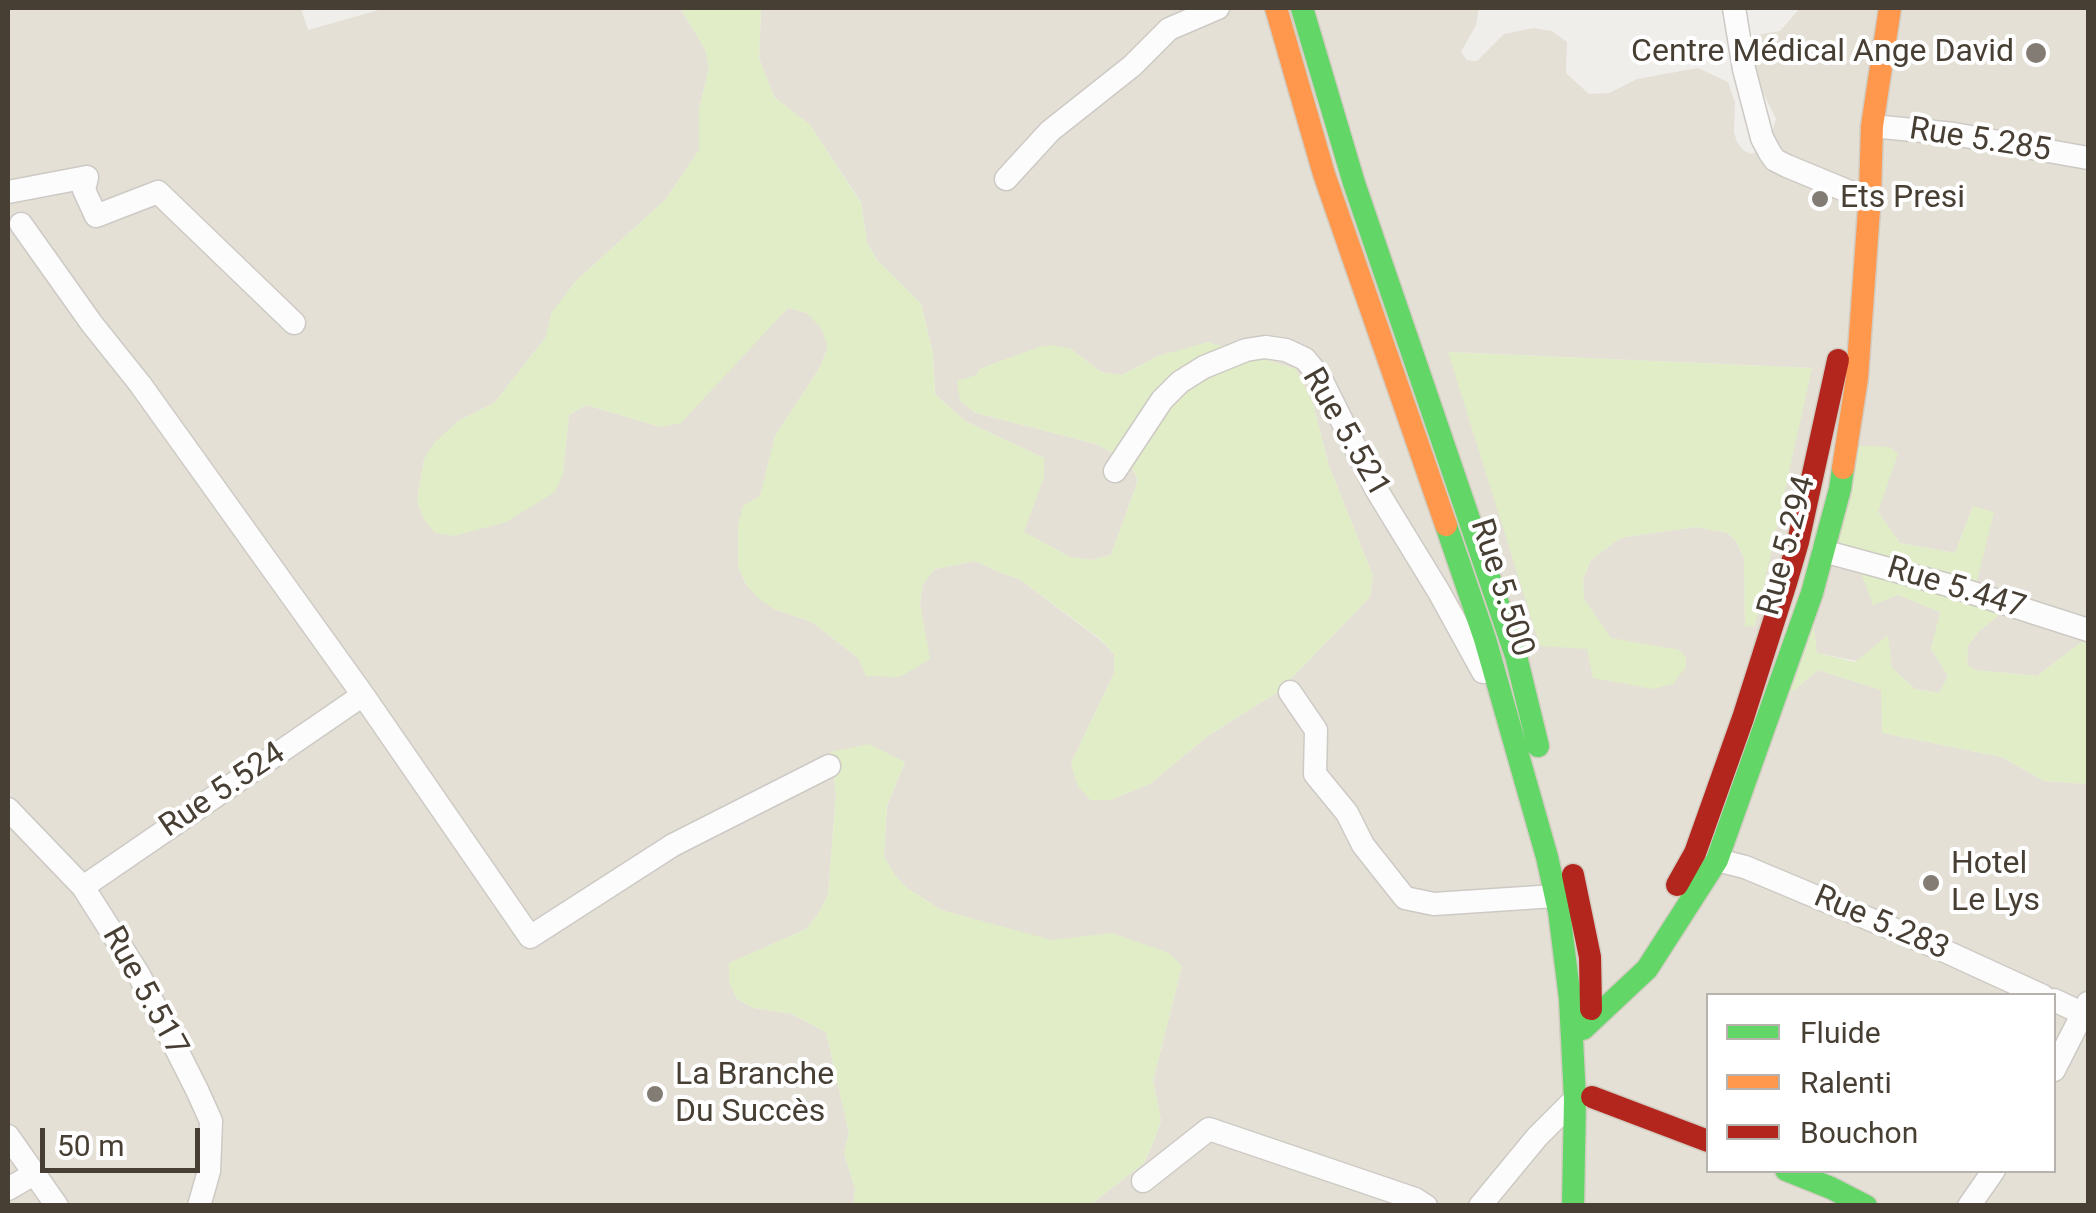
<!DOCTYPE html>
<meta charset="utf-8">
<style>
body{margin:0}
#map{position:relative;width:2096px;height:1213px;overflow:hidden;background:#f0eeea;font-family:Roboto,sans-serif}
canvas{display:block}
.frame{position:absolute;inset:0;border:10px solid #483f34;pointer-events:none}
.legend{position:absolute;left:1706px;top:993px;width:350px;height:180px;box-sizing:border-box;background:#fff;border:2px solid #b6b2ae;margin:0;padding:12px 18px;list-style:none;font-size:30px;color:#483f34}
.legend li{display:flex;align-items:center;gap:20px;height:50px}
.legend b{width:50px;border:2px solid #b6b2ae}
.scale{position:absolute;left:40px;top:1128px;width:160px;height:45px;box-sizing:border-box;border:5px solid #483f34;border-top:0;padding-left:12px;font-size:30px;line-height:35px;white-space:nowrap;color:#483f34;-webkit-text-stroke:8px #fff;paint-order:stroke}
</style>
<div id="map">
<canvas width="2096" height="1213"></canvas>
<div class="frame"></div>
<ul class="legend">
<li><b style="height:12px;background:#63d668"></b>Fluide</li>
<li><b style="height:12px;background:#ff974d"></b>Ralenti</li>
<li><b style="height:12px;background:#b3261e"></b>Bouchon</li>
</ul>
<div class="scale">50 m</div>
</div>
<script>
const ctx = document.querySelector('canvas').getContext('2d');
ctx.lineJoin = 'round';
function fill(path, color) {
  ctx.fillStyle = color;
  ctx.fill(path, 'evenodd');
}
function toPath(rows) {
  const path = new Path2D();
  for (const r of rows) {
    path.moveTo(r[0], r[1]);
    for (let i = 2; i < r.length; i += 2) path.lineTo(r[i], r[i + 1]);
  }
  return path;
}
function trace(path, color, width, dash) {
  ctx.strokeStyle = color;
  ctx.lineWidth = width;
  ctx.lineCap = dash ? 'butt' : 'round';
  ctx.setLineDash(dash || []);
  ctx.stroke(path);
}
function drawText(font, color, halo, rows, align = 'center') {
  ctx.font = font + ' Roboto,sans-serif';
  ctx.lineWidth = 8;
  ctx.setLineDash([]);
  ctx.textBaseline = 'middle';
  ctx.strokeStyle = halo;
  ctx.fillStyle = color;
  for (const [text, x, y, turn = 0] of rows) {
    ctx.save();
    ctx.translate(x, y);
    ctx.rotate((+turn || 0) * Math.PI / 180);
    ctx.textAlign = isNaN(turn) ? turn : align;
    if (halo) ctx.strokeText(text, 0, 0);
    ctx.fillText(text, 0, 0);
    ctx.restore();
  }
}
fill(toPath([
 [8,8,301,8,308,30,386,8,680,8,705,49,709,68,699,109,699,150,665,200,576,281,552,313,546,337,494,403,458,421,424,460,417,499,423,518,563,474,569,415,586,405,661,427,788,308,807,313,822,328,828,347,820,367,775,436,760,496,738,525,738,566,746,584,774,609,812,622,858,658,929,659,920,603,923,584,935,569,975,561,1001,573,1019,579,1099,639,1114,654,1114,673,1071,763,1110,800,1150,784,1209,735,1278,692,1370,597,1373,576,1329,466,1313,404,1203,345,1158,356,1122,375,1101,372,1071,349,960,401,976,413,1096,444,1129,462,1138,480,1111,555,1091,560,1070,557,1023,532,1043,477,1044,458,965,421,935,394,933,354,921,304,877,260,867,243,861,202,810,125,774,97,759,58,761,8,1479,8,1476,25,1461,52,1467,60,1477,61,1504,34,1533,28,1552,31,1567,42,1566,73,1589,94,1609,93,1637,79,1698,68,1728,82,1735,102,1734,132,1737,142,1743,150,1751,154,1768,147,1776,119,1754,74,1751,36,1780,31,1800,8,2088,8,2088,637,2037,676,1976,670,1967,665,1968,646,1979,631,2009,607,1976,586,1973,506,1955,553,1900,543,1878,512,1858,565,1898,595,1941,612,1931,649,1948,676,1942,690,1939,693,1915,689,1892,668,1817,653,1809,595,1768,712,1818,670,1882,690,1883,733,2002,757,2044,781,2088,784,2088,1205,1090,1205,1144,1163,1154,1141,1161,1120,1153,1081,1182,966,1113,933,1052,941,941,910,907,888,894,874,884,857,887,806,905,762,830,752,836,794,828,895,818,914,806,929,730,963,729,981,737,999,754,1008,792,1014,826,1032,849,1133,844,1153,855,1189,853,1205,8,1205],
 [1449,352,1812,368,1745,627,1744,558,1736,541,1728,533,1696,527,1625,537,1616,541,1591,560,1583,579,1584,599,1611,639,1679,650,1540,645],
 [1708,996,2054,996,2054,1170,1708,1170]
]), '#e5e0d6');
fill(toPath([
 [680,8,761,8,759,58,774,97,810,125,861,203,867,243,877,260,921,304,933,354,935,394,965,421,1044,458,1044,477,1024,532,1070,557,1091,560,1111,555,1138,480,1129,462,1096,444,976,413,960,401,957,381,976,375,981,368,1039,347,1051,345,1071,349,1101,372,1122,375,1158,356,1208,342,1296,369,1313,404,1329,466,1373,576,1370,597,1278,692,1209,735,1150,784,1110,800,1090,800,1077,785,1071,763,1114,673,1114,654,1099,638,1019,579,1001,573,975,561,935,569,923,584,920,603,930,659,900,677,866,676,858,658,812,622,774,609,758,598,746,584,738,566,738,525,743,506,760,496,775,436,820,367,828,347,821,328,807,313,788,308,681,423,661,427,586,405,569,415,563,474,555,492,506,522,454,536,435,533,423,518,417,499,424,459,435,442,458,421,494,403,546,337,551,313,576,281,665,200,699,150,699,109,709,68,705,49],
 [1448,352,1812,368,1755,626,1745,627,1744,558,1736,541,1728,533,1696,527,1625,537,1616,541,1591,560,1583,579,1584,599,1611,638,1679,650,1686,657,1686,667,1673,684,1653,689,1593,678,1587,649,1540,646],
 [1843,445,1890,447,1898,454,1878,512,1900,543,1955,553,1973,506,1994,512,1976,585,2010,607,1979,631,1968,646,1967,665,1976,670,2037,676,2088,637,2088,784,2044,781,2002,757,1882,733,1881,690,1818,670,1766,714,1809,593,1817,653,1855,662,1888,635,1892,668,1915,689,1939,693,1948,676,1931,649,1940,612,1898,595,1873,605,1858,565,1811,547],
 [869,744,905,762,887,806,884,856,894,874,907,888,941,910,1052,940,1112,933,1169,953,1182,966,1153,1081,1161,1120,1154,1141,1144,1163,1090,1205,853,1205,855,1189,844,1153,849,1133,826,1032,792,1014,754,1008,737,999,729,982,729,963,806,929,818,914,828,895,836,794,830,752]
]), '#e0edc7');
const street = toPath([
 [1734,8,1744,69,1762,138,1770,153,1775,160,1787,166,1857,195],
 [1872,126,1954,134,2088,158],
 [1006,179,1050,131,1132,66,1169,29,1218,8],
 [8,192,87,177,84,190,96,216,158,192,294,323],
 [21,224,92,324,140,384,363,695,530,937,673,845,829,766],
 [1115,471,1162,400,1180,382,1204,367,1246,350,1265,347,1286,350,1305,359,1320,377,1376,489,1439,592,1483,672],
 [1823,551,1948,585,2088,630],
 [1290,692,1316,730,1315,774,1347,813,1363,845,1405,898,1434,904,1555,896],
 [8,809,83,887,139,975,197,1090,211,1121,209,1171,199,1206],
 [1717,860,1745,867,1936,947,2043,996],
 [83,887,363,695],
 [2054,1000,2088,1016],
 [2054,1070,2088,1003],
 [8,1136,57,1206],
 [1143,1181,1209,1129,1415,1199,1426,1206],
 [8,1189,34,1174],
 [1480,1206,1537,1137,1575,1099,1579,1099],
 [1969,1206,1994,1170]
]);
const fast = toPath([
 [1302,8,1354,183,1516,656,1538,746],
 [1446,525,1485,639,1547,857,1559,911,1570,999,1575,1099,1573,1206],
 [1583,1029,1647,969,1717,860,1812,593,1840,489,1843,468],
 [1786,1170,1831,1188,1866,1206]
]);
const slow = toPath([
 [1276,8,1324,174,1446,525],
 [1843,468,1857,378,1870,195,1872,126,1890,8]
]);
const jam = toPath([
 [1573,875,1590,957,1591,1009],
 [1677,885,1695,853,1743,718,1786,583,1798,542,1838,360],
 [1592,1097,1708,1141]
]);
trace(street, '#cdcac5', 25);
trace(fast, '#d2ccc1', 25);
trace(slow, '#d2ccc1', 25);
trace(jam, '#d2ccc1', 25);
trace(street, '#fdfcfc', 22);
trace(fast, '#63d668', 22);
trace(slow, '#ff974d', 22);
trace(jam, '#b3261e', 22);
for (const [x, y, r, color] of [
 [2036,53,12,"#837c74"],
 [1820,199,10,"#837c74"],
 [1931,883,10,"#837c74"],
 [655,1094,10,"#837c74"]
]) {
  const dot = new Path2D();
  dot.arc(x, y, r, 0, 2 * Math.PI);
  ctx.fillStyle = color;
  ctx.fill(dot);
  trace(dot, '#fff', 4);
}
drawText('32px', '#483f34', '#fff', [
 ["Centre Médical Ange David",2014,53,"right"],
 ["Ets Presi",1840,199],
 ["Hotel",1951,865],
 ["Le Lys",1951,902],
 ["La Branche",675,1076],
 ["Du Succès",675,1113]
], 'left');
drawText('32px', '#483f34', '#fff', [
 ["Rue 5.285",1980,141,9],
 ["Rue 5.521",1345,433,60],
 ["Rue 5.294",1788,546,-75],
 ["Rue 5.500",1501,588,72],
 ["Rue 5.447",1956,589,17],
 ["Rue 5.524",223,791,-34],
 ["Rue 5.283",1881,924,23],
 ["Rue 5.517",144,992,61]
]);
</script>
